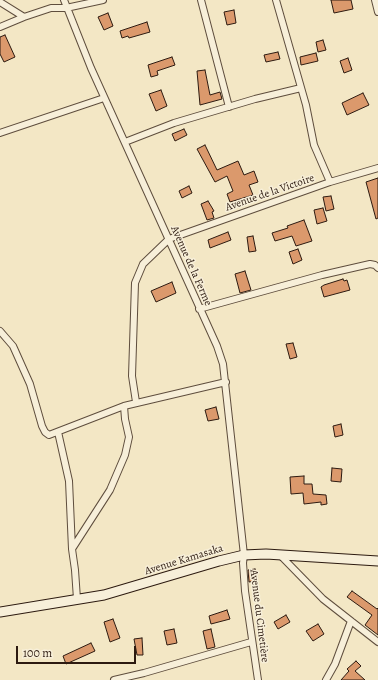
<!DOCTYPE html>
<meta charset="utf-8">
<style>
body{margin:0}
#map{position:relative;width:378px;height:680px;overflow:hidden;background:#f3e7c5;font-family:Alegreya,serif}
canvas{display:block}
.scale{position:absolute;left:16px;top:646px;width:120px;height:18px;box-sizing:border-box;border:2px solid #2c1a10;border-top:0;padding-left:5px;font-size:12px;line-height:14px;white-space:nowrap;color:#2c1a10;-webkit-text-stroke:3px #f7efd9;paint-order:stroke}
</style>
<div id="map">
<canvas width="378" height="680"></canvas>
<div class="scale">100 m</div>
</div>
<script>
const ctx = document.querySelector('canvas').getContext('2d');
ctx.lineJoin = 'round';
function fill(path, color) {
  ctx.fillStyle = color;
  ctx.fill(path, 'evenodd');
}
function toPath(rows) {
  const path = new Path2D();
  for (const r of rows) {
    path.moveTo(r[0], r[1]);
    for (let i = 2; i < r.length; i += 2) path.lineTo(r[i], r[i + 1]);
  }
  return path;
}
function trace(path, color, width, dash) {
  ctx.strokeStyle = color;
  ctx.lineWidth = width;
  ctx.lineCap = dash ? 'butt' : 'round';
  ctx.setLineDash(dash || []);
  ctx.stroke(path);
}
function drawText(font, color, halo, rows, align = 'center') {
  ctx.font = font + ' Alegreya,serif';
  ctx.lineWidth = 3;
  ctx.setLineDash([]);
  ctx.textBaseline = 'middle';
  ctx.strokeStyle = halo;
  ctx.fillStyle = color;
  for (const [text, x, y, turn = 0] of rows) {
    ctx.save();
    ctx.translate(x, y);
    ctx.rotate((+turn || 0) * Math.PI / 180);
    ctx.textAlign = isNaN(turn) ? turn : align;
    if (halo) ctx.strokeText(text, 0, 0);
    ctx.fillText(text, 0, 0);
    ctx.restore();
  }
}
const building = toPath([
 [331,0,351,0,353,9,334,13,331,0],
 [234,10,236,23,227,25,224,12,234,10],
 [108,13,113,26,104,30,98,17,108,13],
 [147,22,150,32,129,38,128,36,122,38,120,31,147,22],
 [5,35,15,57,4,62,0,54,0,37,5,35],
 [323,40,326,50,318,52,316,42,323,40],
 [278,52,280,59,266,62,264,55,278,52],
 [316,53,318,61,301,65,300,57,316,53],
 [172,57,175,65,157,71,158,75,151,77,148,65,172,57],
 [348,58,352,70,344,73,340,61,348,58],
 [205,70,210,95,220,92,222,99,200,105,197,71,205,70],
 [161,90,167,106,156,111,149,94,161,90],
 [363,93,369,105,347,115,342,103,363,93],
 [184,129,187,135,175,141,172,134,184,129],
 [205,145,217,170,238,161,244,175,254,171,258,182,249,185,253,195,230,202,227,194,233,191,227,176,215,182,197,149,205,145],
 [378,178,378,218,376,219,366,182,378,178],
 [189,186,192,193,182,198,179,191,189,186],
 [331,196,334,209,326,211,323,197,331,196],
 [208,201,214,211,212,212,214,218,207,220,201,204,208,201],
 [323,208,327,221,317,224,314,210,323,208],
 [304,220,312,241,296,246,292,236,275,241,272,233,288,228,287,226,304,220],
 [228,232,231,240,210,248,208,240,228,232],
 [253,236,256,251,249,252,247,237,253,236],
 [298,249,302,260,293,264,289,252,298,249],
 [245,271,251,290,240,293,235,274,245,271],
 [343,279,344,281,347,280,350,290,324,297,321,287,324,285,343,279],
 [172,282,176,293,156,302,151,291,172,282],
 [293,343,297,357,290,359,286,344,293,343],
 [216,407,219,419,208,421,205,410,216,407],
 [341,424,343,435,335,437,333,426,341,424],
 [332,468,342,469,341,482,331,481,332,468],
 [304,476,304,484,312,484,313,494,326,495,327,504,321,505,321,502,304,504,303,493,291,494,290,477,304,476],
 [255,569,257,581,249,582,248,570,255,569],
 [352,591,377,609,378,608,378,635,365,625,372,615,347,597,352,591],
 [227,610,230,619,211,624,209,616,227,610],
 [286,615,290,622,278,629,274,622,286,615],
 [113,619,120,638,110,642,104,622,113,619],
 [318,624,324,634,313,641,306,631,318,624],
 [174,629,177,643,167,645,164,631,174,629],
 [211,629,215,647,207,649,203,631,211,629],
 [142,638,143,655,137,655,134,639,142,638],
 [91,643,95,651,66,664,63,656,91,643],
 [356,661,361,666,355,671,365,680,341,680,349,671,347,669,356,661]
]);
fill(building, '#db996c');
trace(building, '#2c1a10', 1);
const street = toPath([
 [64,0,91,68,217,346,223,364,244,555,243,563,245,591,258,680],
 [201,0,229,107],
 [276,0,306,105,314,145,330,182],
 [375,0,378,12],
 [0,2,24,17,51,8,66,8,103,0],
 [0,27,24,17],
 [0,133,104,98],
 [125,142,174,123,255,99,301,88],
 [199,309,322,275,370,264,375,265,378,268],
 [0,331,13,346,30,384,42,426,45,432,49,435,124,406],
 [136,402,132,376,135,283,143,264,169,239,330,182,378,168],
 [58,432,69,481,72,549],
 [281,556,323,599,378,642],
 [77,599,75,570,72,549,110,490,125,455,129,437,125,419,124,406,226,382],
 [114,680,144,673,251,642],
 [326,680,335,664,351,621]
]);
const secondary = toPath([
 [0,612,104,595,219,561,244,555,266,554,378,561]
]);
trace(street, '#5e4d3d', 8);
trace(secondary, '#2c1a10', 11);
trace(street, '#f7efd9', 6);
trace(secondary, '#f7efd9', 9);
drawText('11px', '#2c1a10', '#f7efd9', [
 ["Avenue de la Victoire",270,193,-19],
 ["Avenue de la Ferme",191,266,66],
 ["Avenue Kamasaka",184,560,-17],
 ["Avenue du Cimetière",259,616,83]
]);
</script>
